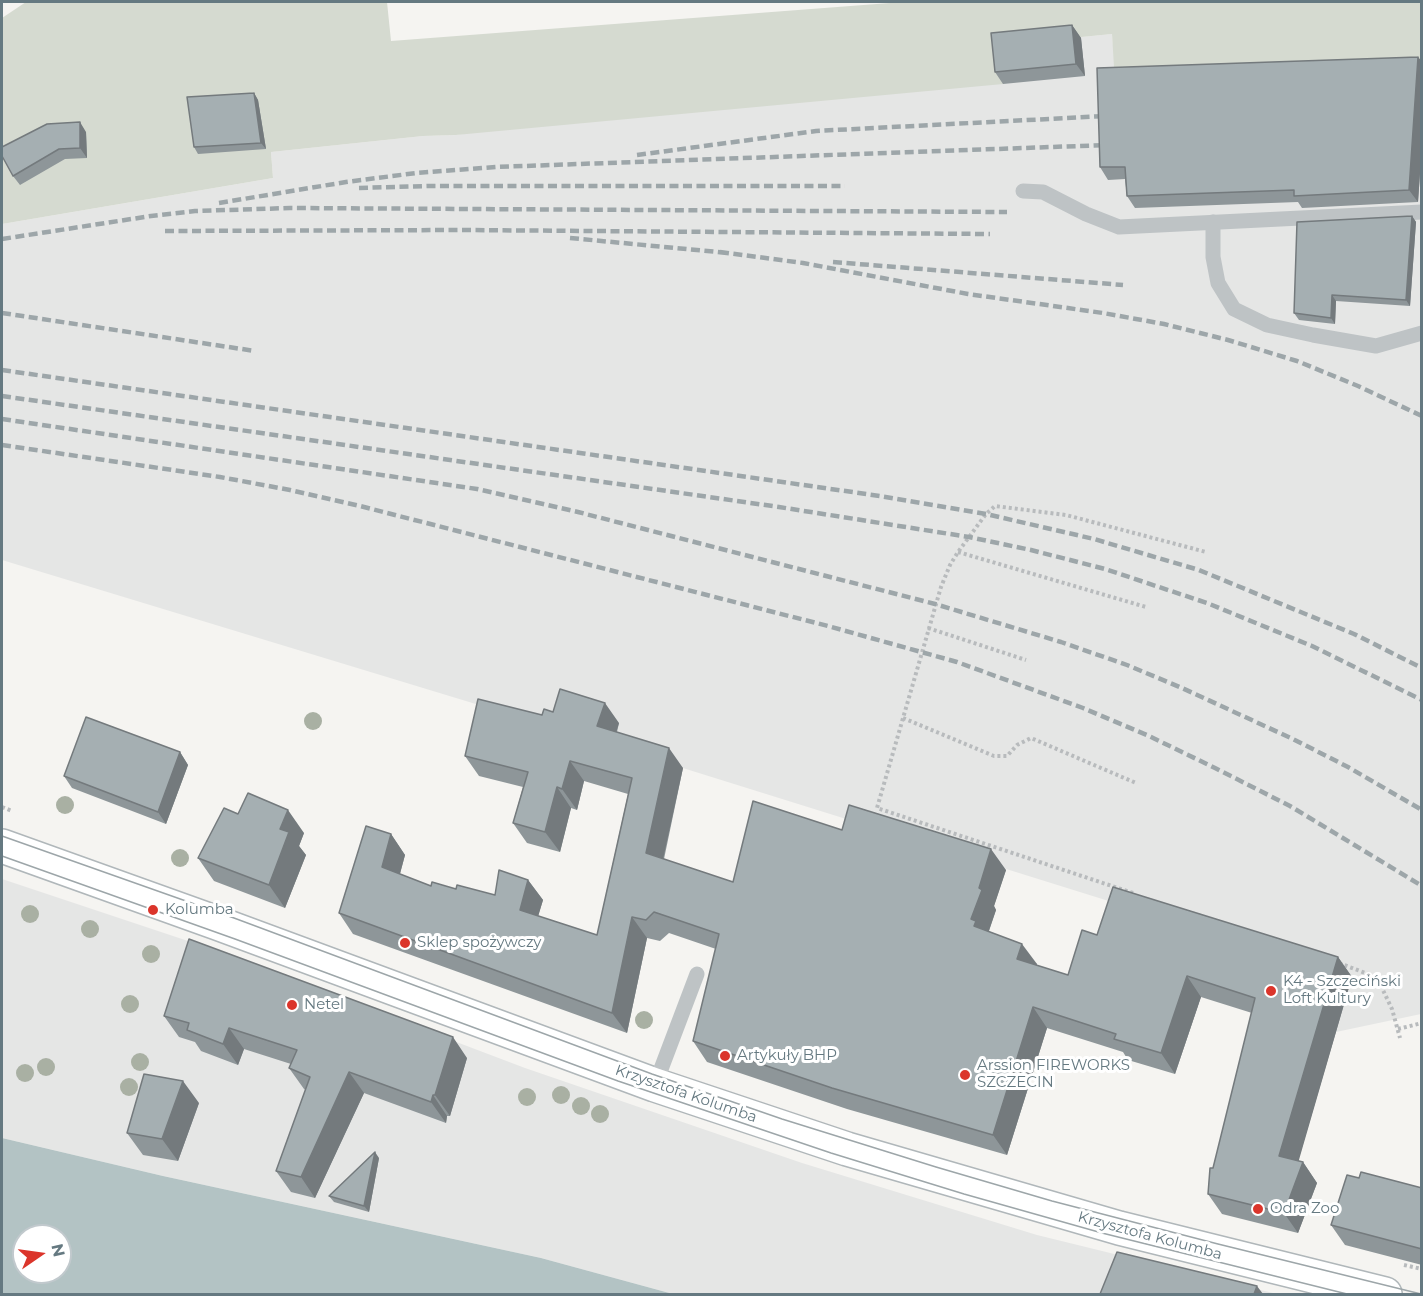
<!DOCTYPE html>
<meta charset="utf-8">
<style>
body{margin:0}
#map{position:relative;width:1423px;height:1296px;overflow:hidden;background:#f5f4f1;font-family:Montserrat,sans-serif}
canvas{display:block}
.frame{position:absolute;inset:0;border:3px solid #657981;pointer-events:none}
.north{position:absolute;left:12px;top:1224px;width:60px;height:60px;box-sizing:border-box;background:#fff;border:2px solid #c1c9cd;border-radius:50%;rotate:77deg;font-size:16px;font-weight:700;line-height:24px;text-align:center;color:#657981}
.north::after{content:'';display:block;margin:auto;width:21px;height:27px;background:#db352b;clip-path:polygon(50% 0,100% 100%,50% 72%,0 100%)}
</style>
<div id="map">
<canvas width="1423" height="1296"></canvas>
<div class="frame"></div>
<div class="north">N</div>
</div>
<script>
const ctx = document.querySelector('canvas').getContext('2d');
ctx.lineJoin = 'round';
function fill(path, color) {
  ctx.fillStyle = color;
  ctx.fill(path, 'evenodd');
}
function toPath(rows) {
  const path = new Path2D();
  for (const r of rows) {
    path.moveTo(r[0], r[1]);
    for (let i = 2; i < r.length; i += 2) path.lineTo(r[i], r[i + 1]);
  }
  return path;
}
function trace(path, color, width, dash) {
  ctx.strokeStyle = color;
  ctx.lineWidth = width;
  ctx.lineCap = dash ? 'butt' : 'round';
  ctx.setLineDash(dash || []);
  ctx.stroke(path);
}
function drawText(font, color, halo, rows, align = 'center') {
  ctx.font = font + ' Montserrat,sans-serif';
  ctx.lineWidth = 6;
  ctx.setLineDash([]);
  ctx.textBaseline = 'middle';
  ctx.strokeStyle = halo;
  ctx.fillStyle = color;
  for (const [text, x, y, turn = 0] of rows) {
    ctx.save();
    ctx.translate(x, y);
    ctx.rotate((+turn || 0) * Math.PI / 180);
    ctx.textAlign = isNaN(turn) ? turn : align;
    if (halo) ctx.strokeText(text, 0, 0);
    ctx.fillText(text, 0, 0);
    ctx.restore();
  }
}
fill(toPath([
 [1112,34,1115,67,1421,63,1421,1014,1336,1032,1352,977,558,729,2,560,2,224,273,178,271,152,423,136,456,135,999,45],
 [2,879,203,946,525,1068,802,1163,1037,1235,1277,1294,673,1294,541,1258,163,1176,2,1138]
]), '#e5e6e5');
fill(toPath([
 [26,2,387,2,391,41,903,2,1421,2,1421,63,1114,67,1112,34,1000,45,1003,84,456,135,423,136,271,152,273,178,2,224,2,18]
]), '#d5dad0');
fill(toPath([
 [2,1138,163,1176,541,1258,673,1294,2,1294],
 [24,1236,60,1236,60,1272,24,1272]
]), '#b3c3c4');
const secondary = toPath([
 [2,846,217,923,655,1085,847,1149,1119,1228,1385,1294]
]);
trace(secondary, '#b0b7ba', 36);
trace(toPath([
 [958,552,1146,607],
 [928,628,1026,660],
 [903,718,994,756,1007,756,1017,745,1031,738,1136,783],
 [2,807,12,811],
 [1133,893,877,808,941,587,950,565,958,552,986,514,995,506,1066,515,1206,552],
 [1339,963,1368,974,1381,986,1392,1009,1400,1038],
 [1398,1029,1422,1023],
 [1404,1265,1422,1269]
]), '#b8bbbd', 4, [3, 3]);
trace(toPath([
 [1023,191,1043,192,1086,214,1119,227,1422,212],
 [1213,222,1213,257,1218,283,1234,309,1267,325,1313,335,1376,346,1422,333],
 [655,1085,697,974]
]), '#bec3c5', 15);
trace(secondary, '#fff', 33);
trace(toPath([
 [2,836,234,918,652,1074,782,1119,936,1167,1052,1201,1218,1244,1421,1294],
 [2,856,235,939,618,1081,831,1153,964,1194,1102,1233,1347,1294]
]), '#9da6a9', 1.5);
trace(toPath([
 [637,155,816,131,1106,116],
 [359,188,429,186,845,186],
 [219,203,346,182,416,173,496,167,1107,145],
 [165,231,461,230,990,234],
 [570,238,728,253],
 [2,239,151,216,195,211,290,208,1007,212],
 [720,252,803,263,968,294,1103,313,1164,324,1228,340,1297,361,1358,386,1422,416],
 [833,262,1123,285],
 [2,313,255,351],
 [2,370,880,496,986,514,1094,539,1199,570,1354,634,1422,668],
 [2,396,779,507,969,537,1031,550,1105,569,1207,603,1312,646,1422,700],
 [2,419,477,489,578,512,935,604,1061,642,1127,665,1182,688,1293,739,1348,767,1422,810],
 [2,445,220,477,290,490,360,506,828,626,957,662,1083,708,1149,736,1215,768,1290,806,1422,886]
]), '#9da6a9', 4.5, [9, 4.5]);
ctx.fillStyle = '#a9b0a3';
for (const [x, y] of [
 [313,721],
 [65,805],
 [180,858],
 [30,914],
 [90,929],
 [151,954],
 [130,1004],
 [644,1020],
 [140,1062],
 [46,1067],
 [25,1073],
 [129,1087],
 [561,1095],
 [527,1097],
 [581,1106],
 [600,1114]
]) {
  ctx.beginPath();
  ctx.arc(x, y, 9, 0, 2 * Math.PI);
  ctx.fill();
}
fill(toPath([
 [1072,25,1081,38,1085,76,1003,84,995,72],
 [1418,57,1422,62,1422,145,1418,202,1302,208,1298,202,1135,208,1127,196,1125,179,1108,180,1100,167],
 [254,93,258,100,266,149,198,154,194,147],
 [86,132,87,158,65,159,20,185,13,176],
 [1412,216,1416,222,1410,306,1336,301,1335,324,1299,320,1294,313],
 [542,715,619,723,617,732,683,768,664,859,733,882,842,830,1006,870,994,906,996,910,989,931,1037,964,1036,965,1068,975,1097,935,1338,957,1352,977,1298,1161,1303,1162,1317,1183,1298,1233,1222,1214,1208,1194,1213,1168,1252,1013,1201,997,1175,1074,1128,1060,1123,1052,1047,1028,1007,1155,847,1109,707,1062,693,1041,716,949,669,933,660,941,647,938,627,1033,353,934,339,913,391,834,405,855,400,874,431,886,495,895,528,880,543,900,538,916,597,935,628,794,584,781,577,810,571,808,560,852,527,843,513,823,523,787,479,776,465,756],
 [180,752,188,765,166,824,72,788,64,776],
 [238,814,304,833,299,846,306,855,285,908,214,881,198,858],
 [164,1016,467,1058,450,1116,447,1116,446,1123,364,1093,315,1198,291,1192,276,1171,306,1090,304,1089,289,1068,291,1064,244,1049,238,1065,201,1051,195,1042,179,1037],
 [199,1103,178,1161,143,1155,127,1133],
 [379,1158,369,1212,334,1202,329,1196],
 [1359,1178,1422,1188,1422,1265,1345,1245,1331,1225]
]), '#8e9699');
fill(toPath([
 [1072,25,1081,38,1085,76,1076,64],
 [1418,57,1422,62,1422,145,1418,202,1409,190],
 [254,93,258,100,266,149,261,143],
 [80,122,86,132,87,158,80,148],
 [1412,216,1416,222,1410,306,1406,300],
 [1332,295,1336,301,1335,324,1331,318],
 [605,703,619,723,612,746,597,726],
 [669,748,683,768,660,873,646,853],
 [180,752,188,765,166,824,158,812],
 [570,761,584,781,577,810,562,789],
 [557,787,571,808,560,852,545,832],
 [288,810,304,833,299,846,306,855,285,908,269,885,280,829],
 [391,834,405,855,396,888,382,867],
 [991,849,1006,870,994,906,996,910,987,936,974,926,971,919,979,888],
 [528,880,543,900,534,930,520,910],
 [632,917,647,938,627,1033,612,1013],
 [1022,944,1037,964,1031,979,1017,959],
 [1338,957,1352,977,1294,1177,1279,1156],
 [1187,976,1201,997,1175,1074,1161,1053],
 [1033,1007,1047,1028,1007,1155,993,1135],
 [229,1028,244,1049,238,1065,223,1044],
 [453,1037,467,1058,450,1116,435,1095],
 [349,1072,364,1093,315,1198,301,1177],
 [183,1081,199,1103,178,1161,162,1139],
 [433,1095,447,1116,446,1123,431,1102],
 [375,1152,379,1158,369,1212,364,1206],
 [1303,1162,1317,1183,1298,1233,1284,1213],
 [1257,1286,1263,1294,1254,1294]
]), '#747a7d');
const building = toPath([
 [1072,25,1076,64,995,72,991,33,1072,25],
 [1418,57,1409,190,1294,196,1294,190,1127,196,1125,167,1100,167,1097,68,1418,57],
 [254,93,261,143,194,147,187,97,254,93],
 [80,122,80,148,59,149,13,176,2,156,2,147,47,124,80,122],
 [1412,216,1406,300,1332,295,1331,318,1294,313,1297,222,1412,216],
 [560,689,605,703,597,726,669,748,646,853,733,882,753,801,842,830,849,805,991,849,979,888,982,890,971,919,976,921,974,926,1022,944,1017,959,1068,975,1082,930,1097,935,1113,887,1338,957,1279,1156,1303,1162,1284,1213,1208,1194,1210,1168,1213,1168,1255,998,1187,976,1161,1053,1114,1039,1116,1034,1033,1007,993,1135,832,1088,693,1041,719,934,654,912,646,920,632,917,612,1013,339,913,366,826,391,834,382,867,431,886,432,882,456,889,457,885,495,895,499,870,528,880,520,910,597,935,632,778,570,761,562,789,557,787,545,832,513,823,528,772,465,756,478,699,542,715,544,709,553,712,560,689],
 [86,717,180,752,158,812,64,776,86,717],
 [248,793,288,810,280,829,289,832,269,885,198,858,224,808,238,814,248,793],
 [189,939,453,1037,435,1095,433,1095,431,1102,349,1072,301,1177,276,1171,310,1077,289,1068,297,1050,229,1028,223,1044,187,1030,189,1023,164,1016,189,939],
 [144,1074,183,1081,162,1139,127,1133,144,1074],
 [375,1152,364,1206,329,1196,375,1152],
 [1361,1172,1422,1188,1422,1249,1331,1225,1347,1175,1359,1178,1361,1172],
 [1117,1252,1257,1286,1254,1294,1100,1294,1117,1252]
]);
fill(building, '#a5afb2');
trace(building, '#747a7d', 1.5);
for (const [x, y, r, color] of [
 [153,910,6,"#db352b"],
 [405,943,6,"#db352b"],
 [1271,991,6,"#db352b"],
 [292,1005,6,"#db352b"],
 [725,1056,6,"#db352b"],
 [965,1075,6,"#db352b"],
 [1258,1209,6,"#db352b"]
]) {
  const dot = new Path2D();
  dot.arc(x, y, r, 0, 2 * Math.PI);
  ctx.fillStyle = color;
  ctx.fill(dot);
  trace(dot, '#fff', 2);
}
drawText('15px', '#657981', '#fff', [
 ["Kolumba",165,910],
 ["Sklep spożywczy",417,943],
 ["K4 - Szczeciński",1283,982],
 ["Loft Kultury",1283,999],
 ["Netel",304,1005],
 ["Artykuły BHP",737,1056],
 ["Arssion FIREWORKS",977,1066],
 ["SZCZECIN",977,1083],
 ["Odra Zoo",1270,1209]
], 'left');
drawText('15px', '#657981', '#fff', [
 ["Krzysztofa Kolumba",686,1094,19],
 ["Krzysztofa Kolumba",1150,1236,15]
]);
</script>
